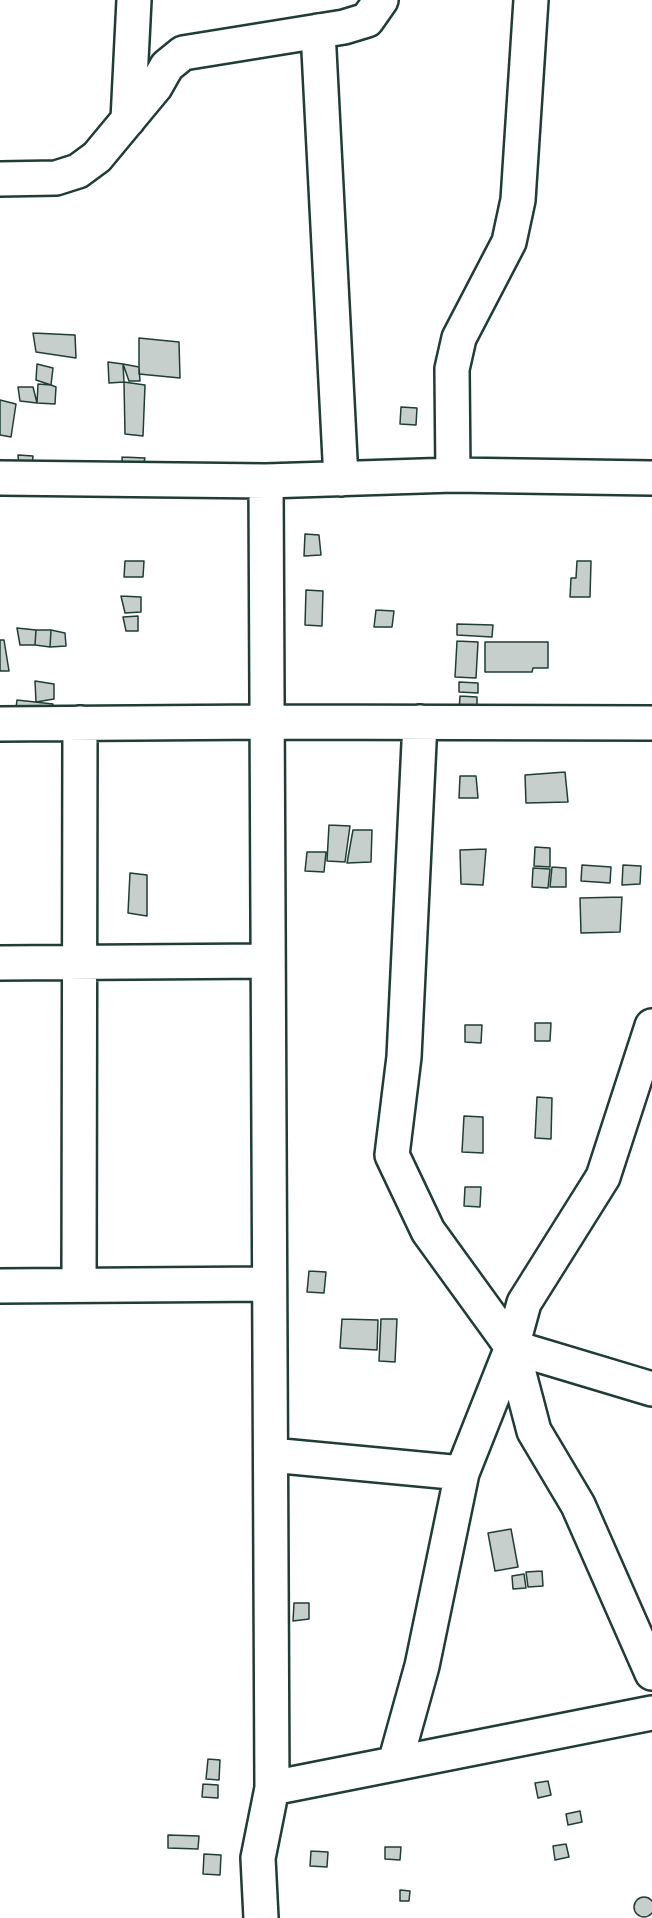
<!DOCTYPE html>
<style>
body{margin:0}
canvas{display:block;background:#fff}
</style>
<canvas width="652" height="1918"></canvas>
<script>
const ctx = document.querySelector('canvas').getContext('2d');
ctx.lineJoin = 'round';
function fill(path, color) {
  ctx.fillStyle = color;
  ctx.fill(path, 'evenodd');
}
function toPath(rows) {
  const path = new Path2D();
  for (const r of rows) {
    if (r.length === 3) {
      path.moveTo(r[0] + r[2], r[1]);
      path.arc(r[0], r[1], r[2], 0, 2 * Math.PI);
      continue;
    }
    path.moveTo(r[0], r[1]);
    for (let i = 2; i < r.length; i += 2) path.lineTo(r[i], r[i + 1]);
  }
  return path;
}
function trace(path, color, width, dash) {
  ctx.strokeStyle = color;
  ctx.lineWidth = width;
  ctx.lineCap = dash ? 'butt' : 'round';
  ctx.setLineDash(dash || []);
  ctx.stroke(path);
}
const building = toPath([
 [33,333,75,335,76,358,36,352,33,333],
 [139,338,179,342,180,378,139,374,139,338],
 [108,362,123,364,124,382,109,383,108,362],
 [37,364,53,368,51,385,36,380,37,364],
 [123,364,139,367,140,381,129,381,123,364],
 [124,382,145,385,143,436,125,434,124,382],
 [38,384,51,385,56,387,55,404,37,403,38,384],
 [18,387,33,387,37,403,20,401,18,387],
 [0,400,16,404,11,437,0,435,0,400],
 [401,407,417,408,416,425,400,424,401,407],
 [18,455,33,456,32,468,19,467,18,455],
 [122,457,145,458,141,472,123,471,122,457],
 [305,534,319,535,321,555,304,556,305,534],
 [125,561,144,561,143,577,124,577,125,561],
 [577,561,591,561,590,597,570,597,571,578,576,578,577,561],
 [306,590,323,591,322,626,305,625,306,590],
 [121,596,141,597,141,612,125,613,121,596],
 [376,610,394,611,392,627,374,627,376,610],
 [138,616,138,631,126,631,123,617,138,616],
 [457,624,493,625,492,637,457,635,457,624],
 [17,628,36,630,35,645,20,645,17,628],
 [36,630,51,630,50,647,35,645,36,630],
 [51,630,65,633,66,646,50,647,51,630],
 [0,640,4,640,9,671,0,671,0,640],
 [457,641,478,642,476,678,455,677,457,641],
 [485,642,548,642,548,668,533,668,532,672,485,672,485,642],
 [35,681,54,684,54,699,36,702,35,681],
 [459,682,478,683,478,693,459,692,459,682],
 [460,696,477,697,477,712,459,711,460,696],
 [17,700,53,704,50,719,15,716,17,700],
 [565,772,568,802,526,803,525,775,565,772],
 [460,776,476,776,478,798,459,798,460,776],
 [329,825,350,826,345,862,327,861,329,825],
 [353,830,372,830,371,862,347,863,353,830],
 [535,847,550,848,550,867,534,866,535,847],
 [486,849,483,885,461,884,460,850,486,849],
 [307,852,326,852,324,872,305,871,307,852],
 [582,865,611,867,610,883,581,881,582,865],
 [623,865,641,866,640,884,622,885,623,865],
 [552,867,566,868,566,887,550,887,552,867],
 [533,868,550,869,548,888,532,887,533,868],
 [130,873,147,875,147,916,128,913,130,873],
 [622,897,620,932,581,933,580,898,622,897],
 [535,1023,551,1023,550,1041,535,1041,535,1023],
 [465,1025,482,1025,481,1043,465,1042,465,1025],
 [537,1097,552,1098,551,1139,535,1138,537,1097],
 [464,1116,483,1117,483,1153,462,1152,464,1116],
 [465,1187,481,1187,480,1207,464,1206,465,1187],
 [309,1271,326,1272,324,1293,307,1292,309,1271],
 [342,1319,378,1320,377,1350,340,1348,342,1319],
 [381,1319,397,1319,395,1362,379,1361,381,1319],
 [511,1529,518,1567,495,1571,488,1533,511,1529],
 [542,1571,543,1586,528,1587,526,1572,542,1571],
 [524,1574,526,1588,513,1589,512,1576,524,1574],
 [294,1603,309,1603,309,1619,293,1621,294,1603],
 [208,1759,220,1760,219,1780,206,1779,208,1759],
 [548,1781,551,1795,538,1798,535,1783,548,1781],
 [203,1784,218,1785,218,1798,202,1797,203,1784],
 [580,1811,582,1822,568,1825,566,1814,580,1811],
 [168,1835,199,1836,198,1849,168,1848,168,1835],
 [566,1844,569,1857,555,1860,553,1846,566,1844],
 [385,1847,401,1847,400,1860,385,1859,385,1847],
 [311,1851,328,1852,327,1867,310,1866,311,1851],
 [204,1854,221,1855,220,1875,203,1874,204,1854],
 [400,1890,410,1891,409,1901,400,1901,400,1890],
 [644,1907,10]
]);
fill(building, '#c7cfcc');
trace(building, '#1f3d34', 1.5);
const minor = toPath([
 [318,31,341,479],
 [128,120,134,0],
 [0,179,56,178,78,171,97,157,155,87,167,66,183,53,344,27,367,20,381,0],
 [453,475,452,369,459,338,509,242,518,200,531,0],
 [0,478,266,481,453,475,652,478],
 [420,722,404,1057,392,1155,428,1231,512,1347,534,1431,578,1505,652,1673],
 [0,724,267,722,652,723],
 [0,963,268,961],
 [79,1285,80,723],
 [0,1286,269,1284],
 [512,1347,652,1389],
 [271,1455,462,1473],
 [395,1763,422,1666,462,1473,512,1347,524,1303,603,1177,652,1026],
 [272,1788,652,1713],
 [261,1918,258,1858,272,1788,266,481]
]);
trace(minor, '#1f3d34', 38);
trace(minor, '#fff', 33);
</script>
